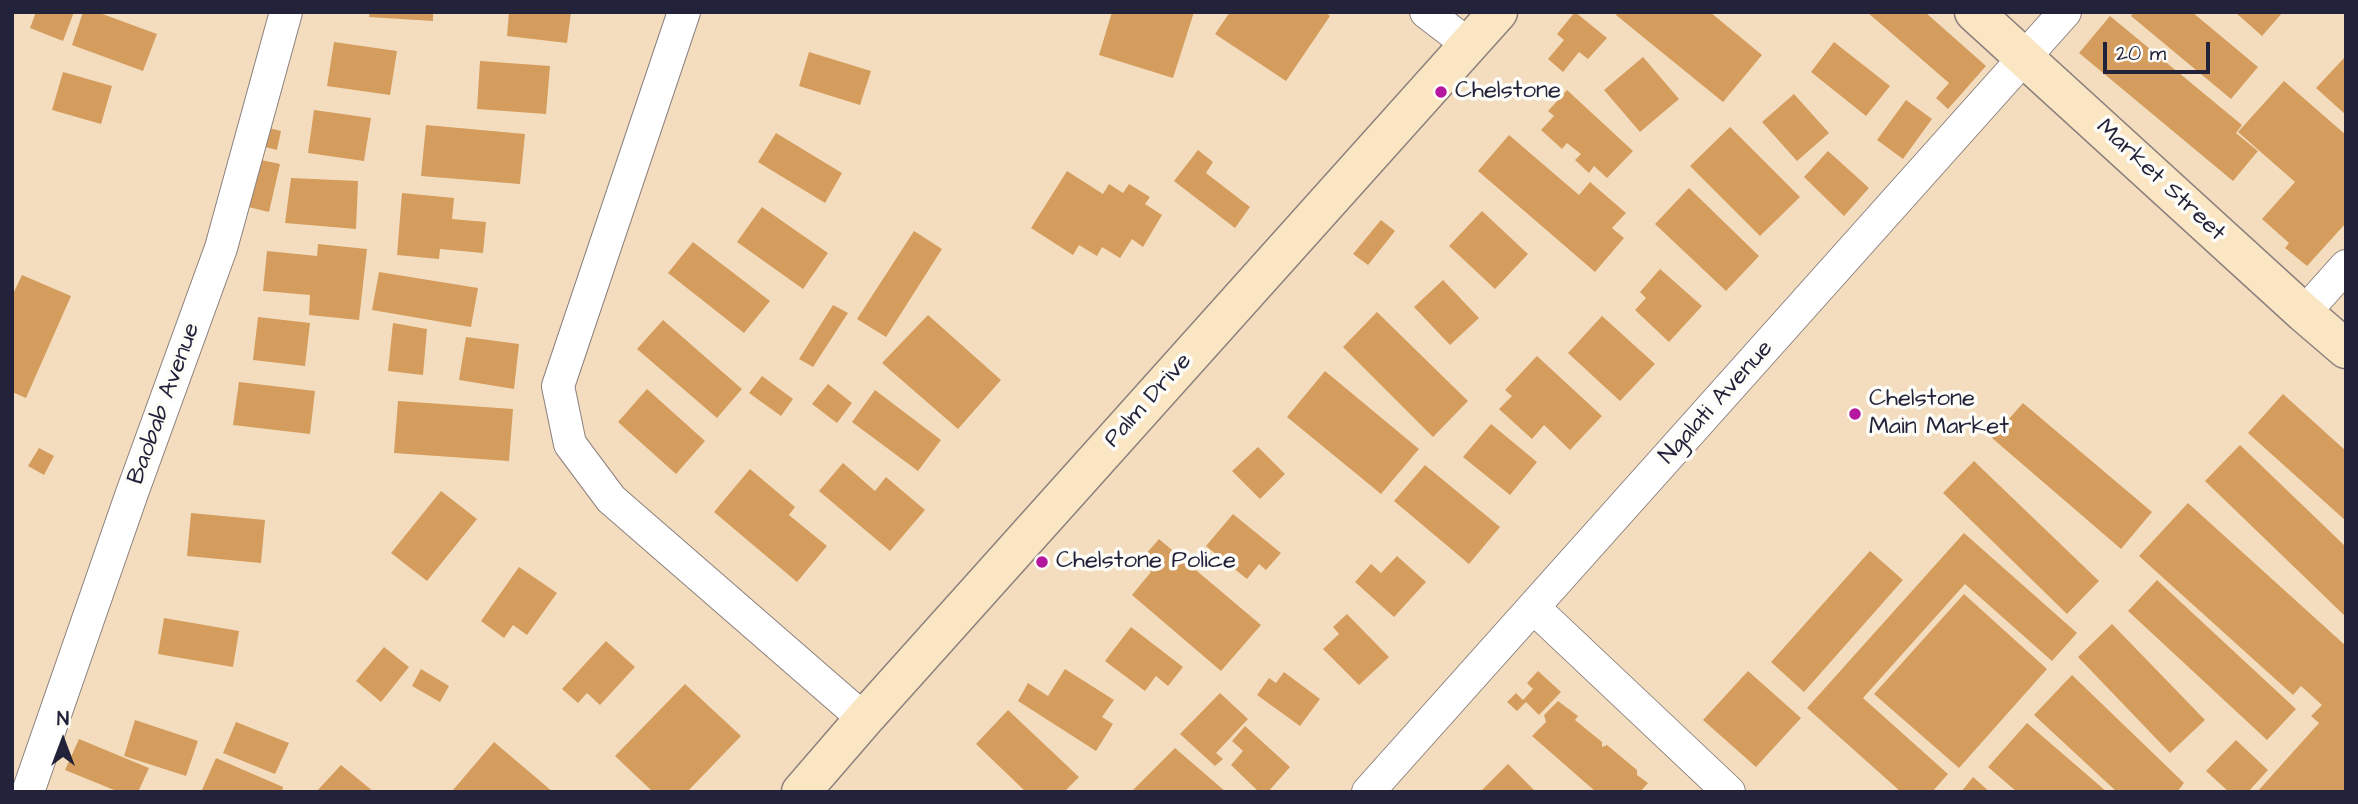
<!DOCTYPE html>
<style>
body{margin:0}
#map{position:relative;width:2358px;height:804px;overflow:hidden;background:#f4ddbf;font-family:"Architects Daughter",sans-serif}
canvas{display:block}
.frame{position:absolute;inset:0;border:14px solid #22223b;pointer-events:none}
.north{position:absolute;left:28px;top:706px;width:70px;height:70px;-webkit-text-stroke:5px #fdfcf7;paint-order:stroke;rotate:0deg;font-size:19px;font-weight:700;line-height:28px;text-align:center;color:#22223b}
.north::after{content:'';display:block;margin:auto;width:24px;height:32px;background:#22223b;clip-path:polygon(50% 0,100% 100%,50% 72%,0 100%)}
.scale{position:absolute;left:2103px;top:42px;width:107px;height:32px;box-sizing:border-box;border:4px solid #22223b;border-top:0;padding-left:9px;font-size:21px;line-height:24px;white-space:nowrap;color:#22223b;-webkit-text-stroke:5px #fdfcf7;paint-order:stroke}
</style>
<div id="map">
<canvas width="2358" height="804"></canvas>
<div class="frame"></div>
<div class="north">N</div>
<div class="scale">20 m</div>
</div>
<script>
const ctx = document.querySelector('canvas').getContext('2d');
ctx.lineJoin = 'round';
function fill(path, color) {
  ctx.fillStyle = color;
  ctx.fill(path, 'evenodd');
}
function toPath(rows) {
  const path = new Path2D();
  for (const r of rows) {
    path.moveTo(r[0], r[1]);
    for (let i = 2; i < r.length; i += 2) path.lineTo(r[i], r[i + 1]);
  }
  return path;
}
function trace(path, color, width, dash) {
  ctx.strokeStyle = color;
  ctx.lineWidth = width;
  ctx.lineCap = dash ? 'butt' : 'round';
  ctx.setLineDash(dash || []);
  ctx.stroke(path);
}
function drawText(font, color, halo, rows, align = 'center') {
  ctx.font = font + ' "Architects Daughter",sans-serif';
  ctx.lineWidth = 7;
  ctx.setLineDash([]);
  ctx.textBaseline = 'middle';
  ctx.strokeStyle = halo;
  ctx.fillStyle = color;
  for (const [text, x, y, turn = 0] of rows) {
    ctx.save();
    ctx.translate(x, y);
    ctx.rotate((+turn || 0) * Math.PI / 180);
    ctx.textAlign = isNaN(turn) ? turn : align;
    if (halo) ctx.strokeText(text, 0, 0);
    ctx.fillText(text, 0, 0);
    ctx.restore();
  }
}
fill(toPath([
 [36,12,74,12,63,41,30,28],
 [83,12,97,12,157,34,143,71,72,45],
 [370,12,433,12,433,21,369,17],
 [509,12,571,12,567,43,507,36],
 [1112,12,1194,12,1173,78,1099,55],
 [1230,12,1325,12,1330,16,1286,81,1215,34],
 [1575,12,1607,38,1588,59,1579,52,1563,72,1548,59,1564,40,1557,34],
 [1618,12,1710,12,1762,55,1723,102,1616,15],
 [1867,12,1925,12,1986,66,1948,109,1936,98,1949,83],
 [2134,12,2192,12,2258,67,2231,99,2131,16],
 [2235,12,2283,12,2262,36],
 [2110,16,2242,125,2236,133,2258,151,2233,181,2079,53],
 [334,42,397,51,390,95,327,86],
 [1834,42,1890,86,1866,116,1811,72],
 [809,52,871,71,860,105,799,86],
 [1643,57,1679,99,1640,132,1604,90],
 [2344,58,2346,60,2346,115,2316,88],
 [480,61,550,66,546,114,477,109],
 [63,72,112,86,101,124,52,110],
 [2284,81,2346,135,2346,223,2307,266,2285,248,2289,243,2262,219,2295,182,2238,132],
 [1567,90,1633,151,1607,178,1594,166,1589,173,1575,160,1581,154,1567,143,1562,149,1541,130,1554,116,1548,111],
 [1794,94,1829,133,1797,161,1762,122],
 [1906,100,1932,119,1903,159,1877,140],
 [314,110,371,118,364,161,308,153],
 [426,125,525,134,520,184,421,176],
 [265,127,281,131,277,150,261,146],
 [1730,127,1800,197,1760,236,1690,166],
 [776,133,842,173,825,203,758,162],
 [1509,135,1579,195,1590,182,1626,213,1612,228,1624,238,1595,272,1478,171],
 [1198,150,1213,162,1206,173,1250,207,1235,228,1174,181],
 [1828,151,1869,188,1844,216,1804,177],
 [252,158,280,164,269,212,240,205],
 [1067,171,1103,194,1109,184,1123,193,1129,184,1150,197,1145,204,1162,215,1143,247,1132,239,1120,258,1102,247,1097,256,1079,245,1073,255,1031,228],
 [291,178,358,181,356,229,285,223],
 [1689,188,1759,256,1726,291,1655,224],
 [402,193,454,198,452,219,486,222,483,253,440,249,439,259,397,255],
 [762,207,828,253,803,289,737,242],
 [1482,211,1528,254,1495,289,1449,246],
 [1381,220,1395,231,1368,265,1353,254],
 [914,231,942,249,886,337,857,319],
 [693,242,770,301,744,333,668,273],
 [318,244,367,249,359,320,309,315,310,295,263,291,267,251,317,256],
 [1660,269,1702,306,1669,342,1635,310,1646,298,1640,292],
 [379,272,478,288,471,327,372,310],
 [22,275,71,296,26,398,12,392,12,296],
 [1443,280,1479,318,1450,345,1414,307],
 [833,305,848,313,813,367,799,359],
 [1377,312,1468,401,1433,437,1343,347],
 [928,315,1001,380,958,429,882,363],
 [1602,316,1655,364,1620,401,1568,353],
 [258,317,310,323,305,366,253,360],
 [663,320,742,389,717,418,637,349],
 [393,323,427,329,423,375,388,371],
 [466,337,519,344,514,389,459,380],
 [1537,356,1602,416,1570,450,1544,425,1532,439,1499,409,1512,396,1505,390],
 [1325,371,1419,449,1381,494,1287,417],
 [762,376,793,399,781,416,749,393],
 [239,382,315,391,310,434,233,425],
 [828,384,852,403,837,423,812,404],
 [647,389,705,441,676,474,618,422],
 [875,390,941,440,918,471,852,422],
 [2283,394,2346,451,2346,521,2248,433],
 [398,401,513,409,509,461,394,453],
 [2023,403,2152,512,2121,549,1992,438],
 [1491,424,1537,462,1510,495,1463,457],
 [2240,445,2346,547,2346,617,2205,481],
 [1258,447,1285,474,1260,499,1232,471],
 [39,448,54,456,44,475,28,466],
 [1974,461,2099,581,2067,614,1943,493],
 [843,463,875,491,886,477,925,510,890,551,819,491],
 [1425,465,1500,527,1469,564,1394,501],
 [750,469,795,507,789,515,827,546,797,582,714,512],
 [441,491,477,519,427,581,391,553],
 [2188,503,2346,646,2346,792,2257,792,2319,723,2311,716,2322,705,2301,686,2293,695,2139,556],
 [191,513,265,520,261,563,187,556],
 [1233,514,1281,553,1266,570,1259,564,1247,579,1206,546],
 [1964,533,2077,633,2052,661,1965,584,1863,698,1948,774,1932,792,1901,792,1807,708],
 [1159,539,1261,625,1221,671,1132,595,1151,572,1139,562],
 [1870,551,1903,580,1804,692,1771,662],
 [1397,556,1426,582,1394,617,1355,582,1371,564,1381,573],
 [519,567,557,593,527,635,513,625,504,638,481,621],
 [2157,580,2296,709,2267,740,2128,611],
 [1964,594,2047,669,1959,768,1874,694],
 [1347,614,1389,657,1359,685,1323,649,1339,634,1333,627],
 [164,618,239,631,233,667,158,654],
 [2112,624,2205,720,2170,753,2078,657],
 [1131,627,1183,667,1168,686,1156,676,1145,691,1105,661],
 [606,641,635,667,600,705,587,693,578,703,562,689],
 [384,647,409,667,381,702,356,681],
 [421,669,449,686,440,702,412,686],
 [1065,669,1114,700,1102,717,1113,724,1096,751,1018,701,1028,683,1048,696],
 [1538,671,1561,692,1539,715,1526,702,1517,711,1507,702,1516,693,1523,700,1533,689,1527,683],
 [1748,671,1801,718,1756,767,1703,720],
 [1284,672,1320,699,1300,726,1257,695,1269,678,1276,683],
 [2072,675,2184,783,2177,792,2117,792,2034,715],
 [685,684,741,736,687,792,653,792,615,756],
 [1220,693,1248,719,1216,753,1223,759,1215,766,1180,734],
 [1558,701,1578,716,1575,720,1602,742,1602,747,1607,745,1637,770,1637,775,1648,783,1640,792,1596,792,1532,736,1546,722,1544,715],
 [1008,710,1079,777,1064,792,1026,792,976,744],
 [135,720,198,741,186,776,124,756],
 [236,722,289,743,275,774,223,753],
 [2027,723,2107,792,2017,792,1988,767],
 [1245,726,1290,767,1268,792,1259,792,1231,765,1243,751,1232,741],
 [79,739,149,768,138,792,119,792,65,770],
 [2236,740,2268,770,2248,792,2229,792,2206,771],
 [494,742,553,792,455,792,453,790],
 [1175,748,1226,792,1131,792],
 [216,758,283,787,282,792,201,792],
 [1508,764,1536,792,1480,792],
 [341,765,374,792,316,792],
 [1973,777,1990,792,1961,792]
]), '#d59d5d');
const street = toPath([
 [684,12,558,386,570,444,611,499,864,719],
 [1426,12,1469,45],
 [2304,313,2346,266],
 [1534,608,1729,792],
 [28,792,132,493,221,248,286,12],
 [1368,792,2065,12]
]);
const secondary = toPath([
 [1974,12,2304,313,2346,349],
 [801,792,864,719,1498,12]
]);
trace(street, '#8b807d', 34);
trace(secondary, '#8b807d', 41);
trace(street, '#fff', 32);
trace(secondary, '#fbe6c4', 38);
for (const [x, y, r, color] of [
 [1441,92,7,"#b5179e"],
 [1855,414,7,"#b5179e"],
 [1042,562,7,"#b5179e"]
]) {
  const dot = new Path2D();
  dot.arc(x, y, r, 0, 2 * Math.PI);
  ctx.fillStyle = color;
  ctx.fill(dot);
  trace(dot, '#fdfcf7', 2.5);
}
drawText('24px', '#22223b', '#fdfcf7', [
 ["Chelstone",1455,92],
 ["Chelstone",1869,400],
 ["Main Market",1869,428],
 ["Chelstone Police",1056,562]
], 'left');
drawText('24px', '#22223b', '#fdfcf7', [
 ["Market Street",2160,181,43],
 ["Palm Drive",1149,401,-48],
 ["Ngalati Avenue",1717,403,-48],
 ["Baobab Avenue",165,404,-70]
]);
</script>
